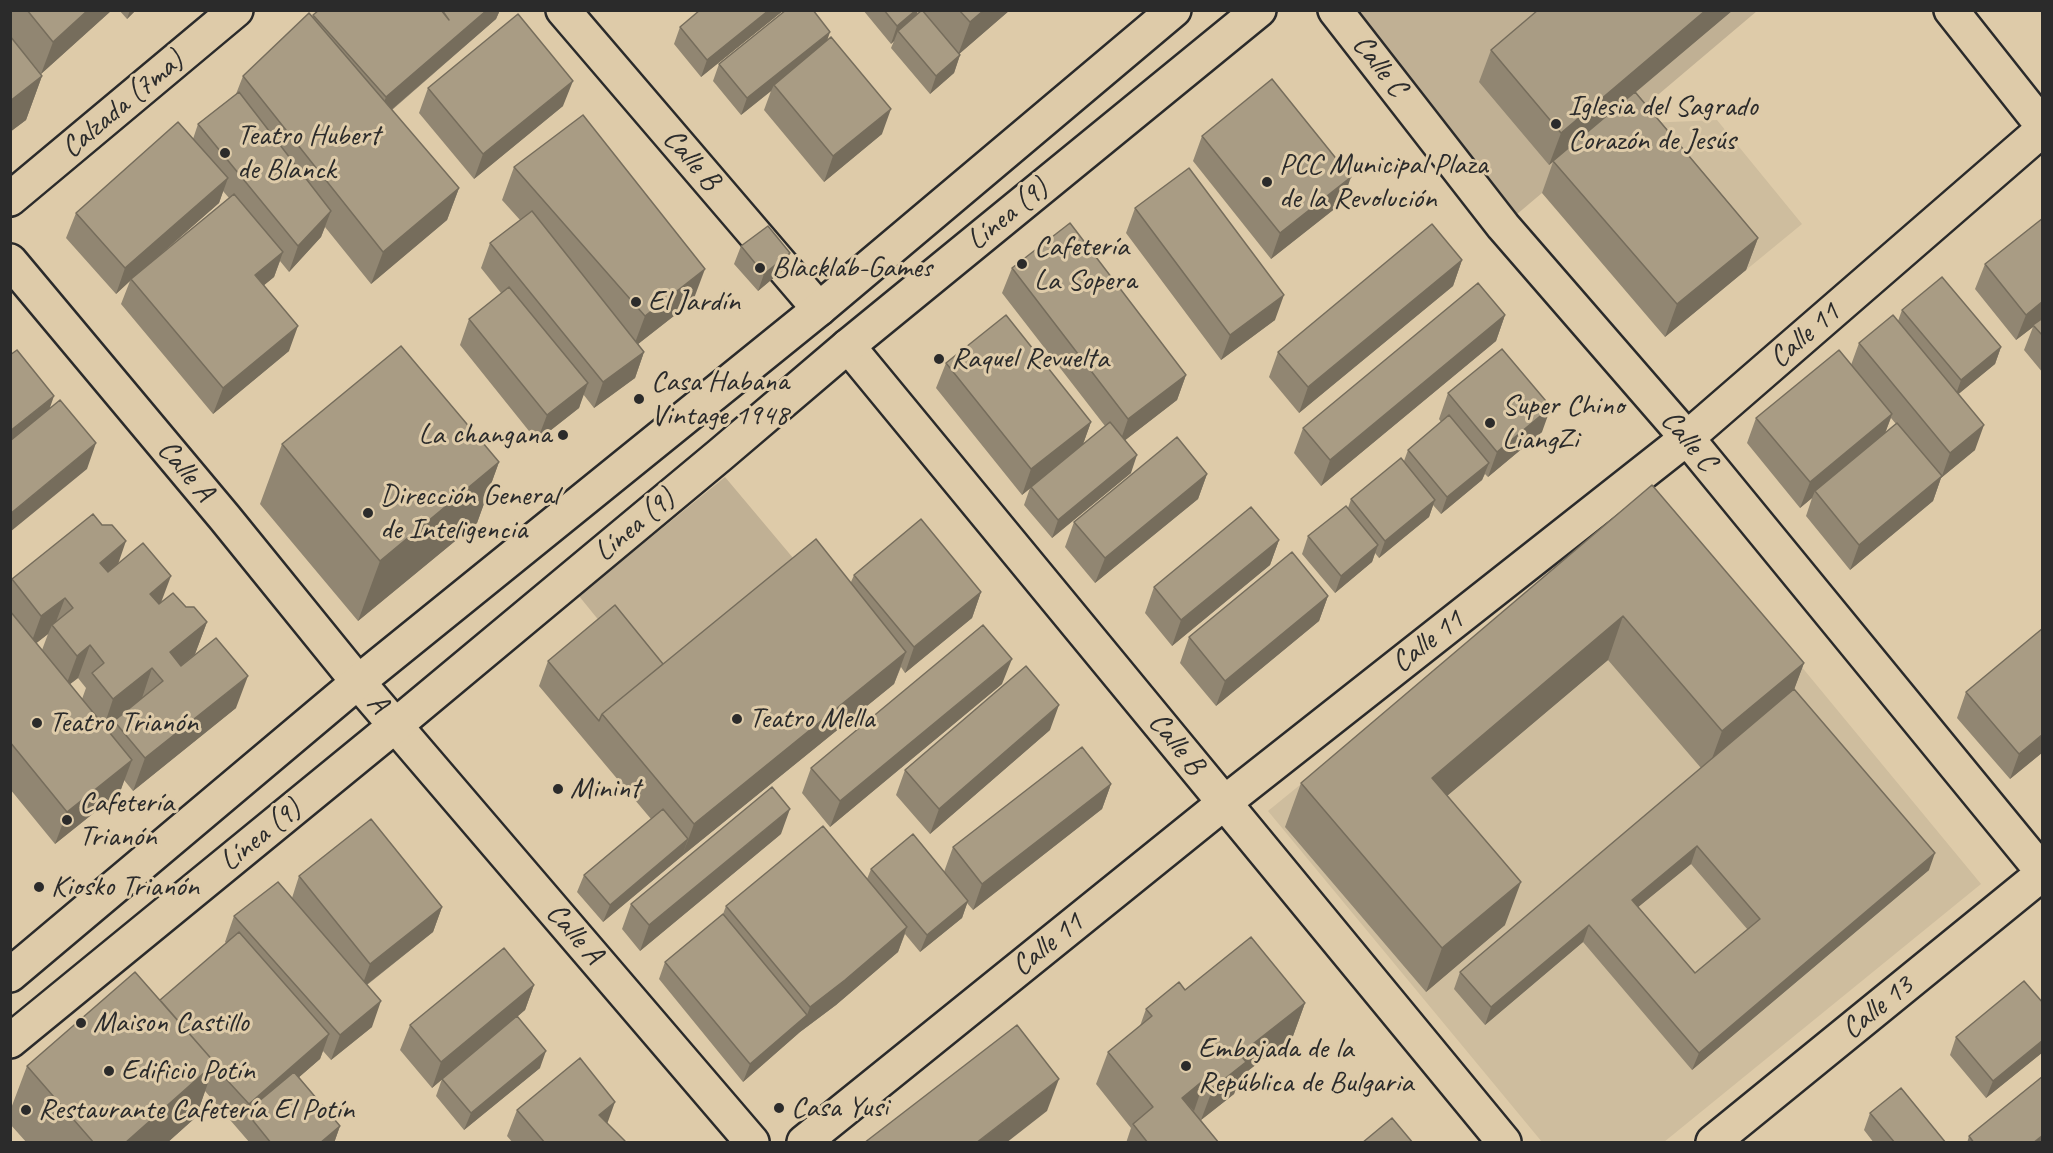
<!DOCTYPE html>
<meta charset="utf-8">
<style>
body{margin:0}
#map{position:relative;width:2053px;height:1153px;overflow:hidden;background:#decba9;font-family:Caveat,sans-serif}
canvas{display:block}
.frame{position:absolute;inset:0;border:12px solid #2b2b2b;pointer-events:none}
</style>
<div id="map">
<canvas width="2053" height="1153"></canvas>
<div class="frame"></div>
</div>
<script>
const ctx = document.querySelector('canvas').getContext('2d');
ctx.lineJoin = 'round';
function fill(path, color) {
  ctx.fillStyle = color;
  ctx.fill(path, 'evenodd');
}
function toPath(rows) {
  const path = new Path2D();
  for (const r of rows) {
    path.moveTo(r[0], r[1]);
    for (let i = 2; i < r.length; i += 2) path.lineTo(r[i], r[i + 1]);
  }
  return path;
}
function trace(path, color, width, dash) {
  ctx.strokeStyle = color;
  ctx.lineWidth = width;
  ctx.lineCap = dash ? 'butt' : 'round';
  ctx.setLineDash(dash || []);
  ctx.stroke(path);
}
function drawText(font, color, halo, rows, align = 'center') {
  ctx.font = font + ' Caveat,sans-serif';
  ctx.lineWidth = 6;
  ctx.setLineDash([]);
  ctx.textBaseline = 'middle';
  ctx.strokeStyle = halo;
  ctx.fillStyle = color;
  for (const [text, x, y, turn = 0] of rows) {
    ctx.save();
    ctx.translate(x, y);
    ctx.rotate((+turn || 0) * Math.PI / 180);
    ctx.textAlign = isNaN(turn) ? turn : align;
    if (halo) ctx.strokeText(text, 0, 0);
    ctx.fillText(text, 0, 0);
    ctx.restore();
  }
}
fill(toPath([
 [1717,120,1802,224,1746,270,1623,124],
 [1658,493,1981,884,1664,1142,1542,1142,1268,811]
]), '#cebd9e');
fill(toPath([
 [1334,11,1757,11,1503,226],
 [725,477,804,571,656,691,579,596]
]), '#c0b094');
const minor = toPath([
 [563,10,819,309],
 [1335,10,1503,226,1687,438,2042,871],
 [1951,10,2042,125],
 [10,261,225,518,358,682,752,1142],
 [848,346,1504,1142],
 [804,1142,1224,803,1687,438,2042,130],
 [1713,1142,2042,874]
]);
const major = toPath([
 [10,199,236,10],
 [10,975,358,682,819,309,1174,10],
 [10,1041,396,725,720,455,848,346,1259,10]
]);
trace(minor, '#2b2b2b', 38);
trace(major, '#2b2b2b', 38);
trace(minor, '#decba9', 33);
trace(major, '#decba9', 33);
fill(toPath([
 [10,10,112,10,41,74,24,53,42,76,26,120,10,132],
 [119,10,136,10,127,19],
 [319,10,500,10,496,19,392,110,459,188,447,220,371,284,325,227,321,237,289,272,280,261,274,277,264,285,289,351,213,414,121,304,130,281,116,294,66,238,76,213,193,139,198,124,236,94,243,76,313,17,313,15],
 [223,191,229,198,159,256,219,203],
 [784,10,701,77,674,44,680,27],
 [863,10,918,10,917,14,921,11,920,10,1010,10,959,54,960,55,954,73,930,94,891,48,894,41,891,44],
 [1733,10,1636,92,1758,238,1746,270,1665,337,1542,193,1553,162,1549,165,1479,82,1491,50],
 [827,41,882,134,824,182,764,110,771,91,741,115,713,81,719,64],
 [428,88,563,106,474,179,419,113],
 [1202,136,1342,203,1271,259,1193,161],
 [514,167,693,301,638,344,644,352,635,378,594,408,583,394,579,408,537,441,460,345,469,319,501,293,481,268,490,243,520,220,502,200],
 [1135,208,1275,320,1221,360,1126,233],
 [2043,218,2043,373,2024,350,2033,327,2016,340,1975,289,1985,264],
 [741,246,790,253,783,270,758,291,734,264],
 [1462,260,1453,286,1299,413,1269,377,1278,352],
 [1012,268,1186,375,1177,400,1125,440,1131,473,1052,538,1024,505,1030,488,1022,495,936,388,946,363,1091,422,1083,444,1105,426,1002,293],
 [1902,310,2001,347,1995,364,1958,394,1975,450,1941,478,1933,501,1850,570,1806,516,1812,498,1800,508,1747,443,1756,418,1851,365,1859,343,1898,321],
 [1891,418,1896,424,1885,433],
 [1505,315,1496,341,1321,486,1294,453,1303,428],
 [1448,393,1542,432,1488,477,1485,474,1482,480,1441,514,1433,505,1429,517,1379,558,1375,553,1372,562,1335,593,1302,554,1308,536,1348,508,1351,499,1404,461,1408,450,1441,422,1439,419],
 [282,444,499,462,477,523,358,621,260,504],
 [1207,474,1198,499,1095,583,1065,547,1074,522],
 [1652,485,1804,663,1794,689,1929,870,1692,1070,1583,942,1485,1025,1454,989,1460,972,1701,768,1608,660,1447,796,1505,925,1426,992,1285,827,1301,783],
 [1691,864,1748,930,1695,973,1638,907],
 [1279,540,1270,565,1172,646,1145,613,1154,587],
 [118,563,162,602,186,607,207,622,195,654,236,708,133,791,124,780,120,792,55,844,10,789,10,582,12,579],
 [48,634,42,650,36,643],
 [78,678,86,688,82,699,70,684],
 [114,722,110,733,106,728],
 [854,575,981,592,972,618,905,673,901,667,894,684,682,856,603,922,577,892,584,875,651,819,539,686,548,661,663,664,851,582],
 [1328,596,1319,621,1216,706,1180,663,1189,637],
 [1002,684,830,827,802,793,811,768],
 [1966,692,2043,752,2010,779,1957,718],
 [1050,730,930,834,896,795,905,770],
 [1111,784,1102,809,973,910,967,903,962,918,920,952,905,934,898,952,836,1005,800,1032,743,1082,659,979,665,962,723,914,726,906,867,879,871,869,944,872,953,847],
 [781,834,640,951,622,929,631,904],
 [299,876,442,907,433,932,367,985,372,1027,331,1060,323,1051,320,1059,299,1077,340,1126,334,1143,250,1143,205,1091,196,1117,167,1143,27,1143,10,1124,10,1111,27,1066,160,1000,226,943,225,942,234,916,292,898],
 [534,985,525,1010,517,1017,540,1068,464,1130,436,1096,442,1079,432,1088,400,1050,410,1025],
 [1185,990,1305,1003,1293,1036,1240,1077,1234,1094,1201,1120,1219,1143,1126,1143,1131,1128,1096,1084,1108,1052,1140,1026,1146,1009],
 [2043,1003,2043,1052,1986,1098,1950,1055,1956,1037],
 [517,1110,607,1123,625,1143,513,1143,507,1136],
 [1870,1113,1946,1143,1874,1143,1864,1130],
 [1969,1136,2043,1143,1967,1143]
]), '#918672');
fill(toPath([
 [88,10,112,10,41,74,53,42],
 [130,10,136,10,127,19],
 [487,10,500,10,496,19,376,123,386,97],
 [769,10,784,10,701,77,707,60],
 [916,10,918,10,913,25,898,31,894,41,891,44,897,26],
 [984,10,1010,10,958,55,970,22],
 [1706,10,1733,10,1549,165,1561,133],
 [830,32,824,50,774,85,771,91,741,115,747,98],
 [960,55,954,73,930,94,936,76],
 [42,76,26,120,10,132,10,101],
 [573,81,563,106,474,179,483,154],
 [891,109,882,134,824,182,833,156],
 [1351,177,1342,203,1271,259,1280,233],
 [228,178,219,203,131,280,131,279,130,281,116,294,125,268],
 [459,188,447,220,371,284,383,252],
 [331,211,321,237,289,272,298,246],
 [1758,238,1746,270,1665,337,1677,304],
 [283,252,274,277,246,300,255,275],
 [790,253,783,270,758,291,764,274],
 [1462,260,1453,286,1299,413,1308,387],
 [705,269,693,301,633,348,645,316],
 [1284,295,1275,320,1221,360,1230,335],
 [2043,301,2043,319,2033,325,2033,327,2016,340,2026,315],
 [1505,315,1496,341,1321,486,1330,460],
 [298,326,289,351,213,414,223,388],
 [2001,347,1995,364,1955,397,1961,380],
 [644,352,635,378,594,408,603,382],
 [1186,375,1177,400,1119,445,1128,419],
 [588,383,579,408,537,441,547,415],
 [54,396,45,422,10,449,10,431],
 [1551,407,1542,432,1488,477,1497,452],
 [1892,414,1883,439,1815,491,1812,498,1800,508,1810,482],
 [1091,422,1082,447,1022,495,1031,469],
 [1984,425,1975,450,1941,478,1933,501,1850,570,1859,545,1942,476,1950,453],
 [96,443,87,469,10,532,10,514],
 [1137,455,1131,473,1052,538,1058,520],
 [499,462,477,523,358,621,380,561],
 [1489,463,1482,480,1441,514,1447,497],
 [1207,474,1198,499,1095,583,1105,558],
 [1435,500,1429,517,1379,558,1385,541],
 [1279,540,1270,565,1172,646,1181,620],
 [126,541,115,573,89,596,100,563],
 [1378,545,1372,562,1335,593,1341,576],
 [171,576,159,608,150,594],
 [981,592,972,618,905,673,914,647],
 [1328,596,1319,621,1216,706,1225,681],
 [65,598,54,627,52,625,48,634,29,649,41,616],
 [1623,616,1608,660,1416,822,1432,778],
 [207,622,195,654,162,681,170,652],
 [90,645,78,678,65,688,77,656],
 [906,652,894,684,682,856,694,824],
 [1012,659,1002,684,830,827,840,801],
 [1804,663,1788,706,1706,775,1722,731],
 [152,668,141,701,102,732,113,699],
 [248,676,236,708,133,791,145,758],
 [1059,705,1050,730,930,834,939,809],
 [2043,734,2043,752,2010,779,2019,754],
 [132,760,120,792,55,844,67,812],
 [1111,784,1102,809,973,910,982,884],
 [790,809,781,834,640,951,649,925],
 [688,839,682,856,603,922,610,905],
 [1697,846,1691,864,1626,917,1632,900],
 [1935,853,1929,870,1692,1070,1699,1053],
 [1521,882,1505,925,1426,992,1442,948],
 [968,901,962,918,920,952,927,935],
 [442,907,433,932,361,989,370,964],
 [1589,925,1583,942,1485,1025,1491,1007],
 [907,927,898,952,836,1005,800,1032,743,1082,750,1064,807,1015,810,1007],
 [534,985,525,1010,432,1088,441,1062],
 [381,1001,372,1027,331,1060,340,1035],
 [1305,1003,1293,1036,1240,1077,1234,1094,1201,1120,1213,1088,1240,1054],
 [329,1034,320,1059,251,1119,246,1112,249,1104],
 [2043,1040,2043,1052,1986,1098,1993,1081],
 [546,1051,540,1068,464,1130,471,1113],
 [215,1063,196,1117,167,1143,125,1143],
 [1059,1079,1047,1111,1006,1143,976,1143],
 [1205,1079,1194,1111,1182,1098],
 [615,1102,606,1127,599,1115],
 [340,1126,334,1143,320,1143],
 [2043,1135,2043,1143,2033,1143]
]), '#766d5c');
const building = toPath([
 [27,10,88,10,53,42,27,10],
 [319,10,441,10,449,20,442,10,487,10,386,97,313,15,319,10],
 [700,10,769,10,707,60,680,27,700,10],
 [786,10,813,10,830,32,747,98,719,64,786,10],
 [884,10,916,10,897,26,884,10],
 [922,10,960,55,936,76,898,31,922,10],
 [959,10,984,10,970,22,959,10],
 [1538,10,1706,10,1561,133,1491,50,1538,10],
 [309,13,459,188,383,252,243,76,309,13],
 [518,14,573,81,483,154,428,88,518,14],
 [10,36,42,76,10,101,10,36],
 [831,37,891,109,833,156,774,85,831,37],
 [1272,79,1351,177,1280,233,1202,136,1272,79],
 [239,92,331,211,298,246,198,124,239,92],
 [1635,92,1758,238,1677,304,1553,161,1635,92],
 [583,115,705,269,645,316,514,167,583,115],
 [178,122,228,178,125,268,76,213,178,122],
 [1189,168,1284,295,1230,335,1135,208,1189,168],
 [234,194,283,252,255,275,298,326,223,388,131,279,234,194],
 [532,211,644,352,603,382,490,243,532,211],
 [2043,218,2043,301,2026,315,1985,264,2043,218],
 [1070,223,1186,375,1128,419,1012,268,1070,223],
 [1432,224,1462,260,1308,387,1278,352,1432,224],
 [768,226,790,253,764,274,741,246,768,226],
 [1942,277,2001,347,1961,380,1902,310,1942,277],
 [1478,283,1505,315,1330,460,1303,428,1478,283],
 [509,287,588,383,547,415,469,319,509,287],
 [1006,315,1091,422,1031,469,946,363,1006,315],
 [1893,315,1984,425,1950,453,1859,343,1893,315],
 [2043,318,2043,336,2033,325,2043,318],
 [401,346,499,462,380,561,282,444,401,346],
 [1502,349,1551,407,1497,452,1448,393,1502,349],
 [17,350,54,396,10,431,10,355,17,350],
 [1839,350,1892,414,1810,482,1756,418,1839,350],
 [60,400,96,443,10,514,10,441,60,400],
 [1449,415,1489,463,1447,497,1408,450,1449,415],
 [1110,422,1137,455,1058,520,1031,487,1110,422],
 [1897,423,1942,476,1859,545,1815,491,1897,423],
 [1177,437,1207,474,1105,558,1074,522,1177,437],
 [1401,458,1435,500,1385,541,1351,499,1401,458],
 [1652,485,1804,663,1722,731,1623,616,1432,778,1521,882,1442,948,1301,783,1652,485],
 [1346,506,1378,545,1341,576,1308,536,1346,506],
 [1251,507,1279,540,1181,620,1154,587,1251,507],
 [93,514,102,525,112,525,126,541,100,563,108,572,143,543,171,576,150,594,159,604,173,593,186,607,194,607,207,622,170,652,181,666,216,638,248,676,145,758,114,721,163,681,152,668,113,699,92,673,104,663,90,645,77,656,52,625,73,608,65,598,41,616,12,579,93,514],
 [921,519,981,592,914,647,854,575,921,519],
 [816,539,906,652,694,824,602,714,816,539],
 [1292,552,1328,596,1225,681,1189,637,1292,552],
 [615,605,663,664,602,714,599,721,548,661,615,605],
 [10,611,132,760,67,812,10,742,10,611],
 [983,625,1012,659,840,801,811,768,983,625],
 [2043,628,2043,734,2019,754,1966,692,2043,628],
 [1026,666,1059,705,939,809,905,770,1026,666],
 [1794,689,1935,853,1699,1053,1589,925,1491,1007,1460,972,1794,689],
 [1697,846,1760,919,1695,973,1632,900,1697,846],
 [1082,747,1111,784,982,884,953,847,1082,747],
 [772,787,790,809,649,925,631,904,772,787],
 [663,809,688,839,610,905,584,875,663,809],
 [371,819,442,907,370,964,299,876,371,819],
 [823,826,907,927,845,980,810,1007,726,906,823,826],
 [913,834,968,901,927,935,871,869,913,834],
 [278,882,381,1001,340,1035,234,916,278,882],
 [723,914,807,1015,750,1064,665,962,723,914],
 [239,932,329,1034,249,1104,214,1066,215,1063,160,1000,239,932],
 [1251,937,1305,1003,1240,1054,1246,1062,1213,1088,1205,1079,1182,1098,1219,1143,1148,1143,1133,1124,1153,1107,1108,1052,1152,1016,1146,1009,1179,982,1185,990,1251,937],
 [504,948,534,985,441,1062,410,1025,504,948],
 [135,972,215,1063,125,1143,94,1143,27,1066,135,972],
 [2024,981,2043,1003,2043,1040,1993,1081,1956,1037,2024,981],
 [517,1016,546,1051,471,1113,442,1079,517,1016],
 [1017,1025,1059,1079,976,1143,864,1143,1017,1025],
 [580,1058,615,1102,599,1115,625,1141,625,1143,545,1143,517,1110,580,1058],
 [294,1072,340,1126,320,1143,271,1143,246,1112,294,1072],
 [2043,1076,2043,1135,2033,1143,1974,1143,1969,1136,2043,1076],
 [1901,1088,1946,1143,1895,1143,1870,1113,1901,1088],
 [1392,1118,1413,1143,1362,1143,1392,1118]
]);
fill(building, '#a99c84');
trace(building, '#766d5c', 1.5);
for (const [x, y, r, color] of [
 [1556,124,6,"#2b2b2b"],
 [225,153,6,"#2b2b2b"],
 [1267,182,6,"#2b2b2b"],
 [1022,264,6,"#2b2b2b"],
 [760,268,6,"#2b2b2b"],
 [636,302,6,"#2b2b2b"],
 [939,359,6,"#2b2b2b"],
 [639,399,6,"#2b2b2b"],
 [1490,423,6,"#2b2b2b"],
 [563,435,6,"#2b2b2b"],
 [368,513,6,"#2b2b2b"],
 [737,719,6,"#2b2b2b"],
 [37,723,6,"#2b2b2b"],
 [558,789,6,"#2b2b2b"],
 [67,820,6,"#2b2b2b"],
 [39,887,6,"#2b2b2b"],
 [81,1023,6,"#2b2b2b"],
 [1186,1066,6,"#2b2b2b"],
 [109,1071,6,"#2b2b2b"],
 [779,1108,6,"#2b2b2b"],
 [26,1110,6,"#2b2b2b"]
]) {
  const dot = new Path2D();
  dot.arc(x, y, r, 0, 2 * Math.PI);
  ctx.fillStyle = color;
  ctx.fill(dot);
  trace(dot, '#decba9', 2);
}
drawText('30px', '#2b2b2b', '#decba9', [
 ["Calle C",1379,66,52],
 ["Calzada (7ma)",123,105,-40],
 ["Calle B",691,160,49],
 ["Línea (9)",1008,215,-39],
 ["Calle 11",1805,336,-41],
 ["Calle C",1688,441,50],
 ["Calle A",185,471,50],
 ["Línea (9)",635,526,-40],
 ["Calle 11",1428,642,-38],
 ["A",377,704,49],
 ["Calle B",1176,744,51],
 ["Línea (9)",261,836,-39],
 ["Calle A",574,934,49],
 ["Calle 11",1048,945,-39],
 ["Calle 13",1878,1008,-39]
]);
drawText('30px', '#2b2b2b', '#decba9', [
 ["Iglesia del Sagrado",1568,107],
 ["Corazón de Jesús",1568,141],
 ["Teatro Hubert",237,136],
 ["de Blanck",237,170],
 ["PCC Municipal Plaza",1279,165],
 ["de la Revolución",1279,199],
 ["Cafetería",1034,247],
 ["La Sopera",1034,281],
 ["Blacklab-Games",772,268],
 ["El Jardín",648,302],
 ["Raquel Revuelta",951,359],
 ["Casa Habana",651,382],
 ["Vintage 1948",651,416],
 ["Super Chino",1502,406],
 ["LiangZi",1502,440],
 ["La changana",551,435,"right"],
 ["Dirección General",380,496],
 ["de Inteligencia",380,530],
 ["Teatro Mella",749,719],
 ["Teatro Trianón",49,723],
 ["Minint",570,789],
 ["Cafetería",79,803],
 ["Trianón",79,837],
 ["Kiosko Trianón",51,887],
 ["Maison Castillo",93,1023],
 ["Embajada de la",1198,1049],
 ["República de Bulgaria",1198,1083],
 ["Edificio Potín",121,1071],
 ["Casa Yusi",791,1108],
 ["Restaurante Cafetería El Potín",38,1110]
], 'left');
</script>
